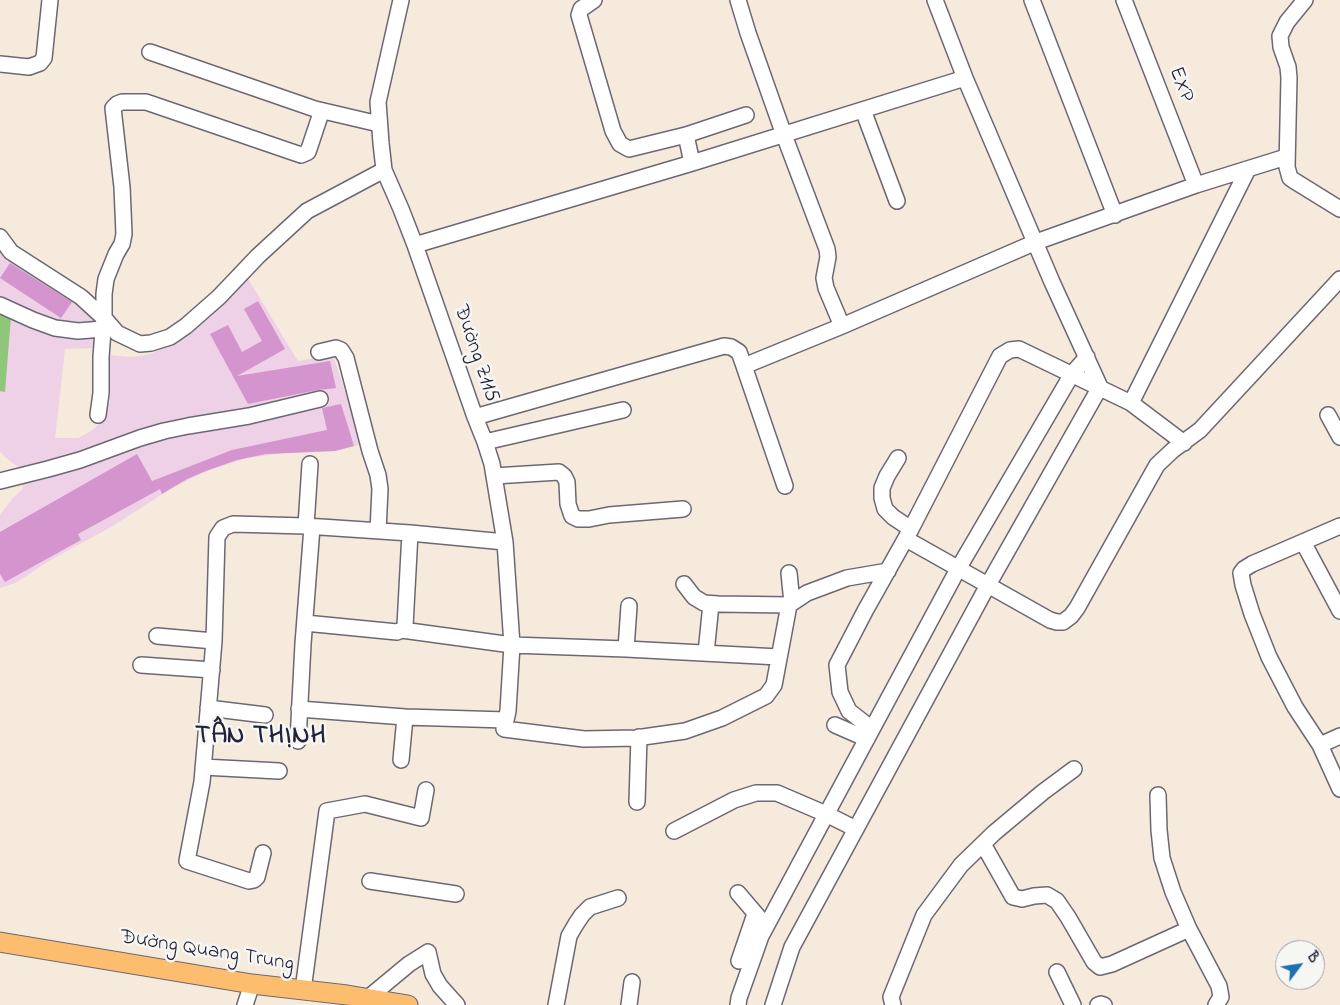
<!DOCTYPE html>
<meta charset="utf-8">
<style>
body{margin:0}
#map{position:relative;width:1340px;height:1005px;overflow:hidden;background:#f5eadc;font-family:"Indie Flower",sans-serif}
canvas{display:block}
.north{position:absolute;left:1275px;top:940px;width:50px;height:50px;box-sizing:border-box;background:#f6f6f2;border:1px solid #a1a1a9;border-radius:50%;rotate:59deg;font-size:14px;font-weight:700;line-height:20px;text-align:center;color:#22223b}
.north::after{content:'';display:block;margin:auto;width:18px;height:22px;background:#1f6fb2;clip-path:polygon(50% 0,100% 100%,50% 72%,0 100%)}
</style>
<div id="map">
<canvas width="1340" height="1005"></canvas>
<div class="north">B</div>
</div>
<script>
const ctx = document.querySelector('canvas').getContext('2d');
ctx.lineJoin = 'round';
function fill(path, color) {
  ctx.fillStyle = color;
  ctx.fill(path, 'evenodd');
}
function toPath(rows) {
  const path = new Path2D();
  for (const r of rows) {
    path.moveTo(r[0], r[1]);
    for (let i = 2; i < r.length; i += 2) path.lineTo(r[i], r[i + 1]);
  }
  return path;
}
function trace(path, color, width, dash) {
  ctx.strokeStyle = color;
  ctx.lineWidth = width;
  ctx.lineCap = dash ? 'butt' : 'round';
  ctx.setLineDash(dash || []);
  ctx.stroke(path);
}
function drawText(font, color, halo, rows, align = 'center') {
  ctx.font = font + ' "Indie Flower",sans-serif';
  ctx.lineWidth = 5;
  ctx.setLineDash([]);
  ctx.textBaseline = 'middle';
  ctx.strokeStyle = halo;
  ctx.fillStyle = color;
  for (const [text, x, y, turn = 0] of rows) {
    ctx.save();
    ctx.translate(x, y);
    ctx.rotate((+turn || 0) * Math.PI / 180);
    ctx.textAlign = isNaN(turn) ? turn : align;
    if (halo) ctx.strokeText(text, 0, 0);
    ctx.fillText(text, 0, 0);
    ctx.restore();
  }
}
fill(toPath([
 [0,253,7,256,95,314,97,348,65,349,55,438,78,438,86,434,94,429,105,416,110,402,108,355,130,357,142,356,153,353,165,347,177,340,247,277,298,361,333,355,362,444,336,451,285,453,247,458,206,471,172,488,111,527,47,562,25,577,15,583,0,588,0,515,13,498,23,489,19,467,11,462,0,452]
]), '#eed0e7');
fill(toPath([
 [0,315,11,316,5,392,0,391]
]), '#8ec77a');
fill(toPath([
 [10,263,72,302,61,318,0,278],
 [258,301,285,349,237,376,330,361,336,388,318,390,248,404,210,334,228,325,242,352,262,341,244,309],
 [341,404,354,446,335,451,266,454,237,460,206,471,187,479,162,494,160,489,78,534,81,540,5,582,0,574,0,532,137,454,152,481,232,450,327,430,322,408]
]), '#d494cd');
const minor = toPath([
 [401,0,378,102,381,143,384,170,401,209,415,245,475,417,485,442,492,464,505,542,512,645,508,711,504,729,584,739,636,738,685,731,722,718,766,696,774,685,789,605,807,593,847,578,888,571],
 [594,0,581,9,579,15,613,131,620,144,629,149,686,135,746,115],
 [738,0,748,33,784,135,827,249,828,257,824,278,826,288,842,326],
 [935,0,965,78,1052,282,1100,387],
 [1032,0,1115,215],
 [1124,0,1196,185],
 [1305,0,1287,22,1280,36,1281,47,1288,67,1289,78,1287,167,1290,178,1293,180,1340,209],
 [150,52,315,109,379,124],
 [0,64,29,67,40,63,44,58,50,0],
 [863,110,897,201],
 [686,135,692,163],
 [0,237,11,252,81,297,104,318,117,333,140,344,151,343,170,337,186,326,219,297,258,256,307,211,384,170],
 [415,245,692,163,965,78],
 [0,305,33,320,55,328,78,331,103,329],
 [319,352,336,348,341,350,346,358,370,451,378,475,380,489,378,531],
 [744,366,785,486],
 [1131,403,1248,169],
 [98,415,101,393,101,357,104,318,104,294,106,279,116,254,122,244,124,234,122,187,113,108,117,104,122,102,146,102,301,155,308,152,320,116,318,111,315,109],
 [1328,415,1340,437],
 [475,417,724,346,731,347,739,352,744,366,842,326,1036,242,1196,185,1286,157],
 [485,442,623,410],
 [898,458,887,476,882,488,882,498,885,509,893,517,911,529],
 [494,476,559,472,564,476,567,482,568,504,572,516,578,519,589,519,609,515,683,509],
 [0,481,48,469,80,460,140,438,164,431,188,426,249,416,320,399],
 [306,526,310,464],
 [1340,526,1252,564,1244,569,1241,573,1243,585,1252,614,1269,657,1295,707,1320,745,1340,789],
 [906,539,1050,620,1057,622,1063,622,1071,616,1077,608,1157,465,1173,450,1200,430,1340,279],
 [1303,542,1340,611],
 [789,573,792,603],
 [684,584,694,597,704,603,718,604,789,605],
 [305,623,397,632,402,630,405,626,410,533],
 [402,630,512,645,626,649,779,657],
 [157,636,214,641],
 [626,649,629,606],
 [706,653,711,604],
 [141,665,212,670],
 [208,708,265,715],
 [299,709,405,717,506,720],
 [835,725,867,739],
 [872,729,849,711,840,692,837,665,865,611,911,529,1000,356,1010,350,1019,349,1131,403,1184,443],
 [298,741,303,644,312,527],
 [1320,745,1340,736],
 [401,760,405,717],
 [203,767,279,771],
 [1158,795,1159,830,1162,858,1173,892,1189,929,1219,986,1221,997,1216,1005],
 [637,802,639,737],
 [674,831,734,800,756,793,777,793,826,814,856,829],
 [983,844,1013,897,1022,899,1034,896,1047,895,1057,901,1068,917,1094,962,1100,967,1112,964,1189,929],
 [263,853,257,877,254,880,249,881,187,861,202,782,214,641,217,537,223,528,233,524,306,526,410,533,505,542],
 [370,881,456,894],
 [738,893,761,920],
 [739,961,755,914],
 [1057,972,1073,1005],
 [303,990,327,811,365,804,421,818,426,790],
 [368,998,409,964,428,952,433,974,440,986,457,1005],
 [245,1005,252,984],
 [556,1005,569,936,576,924,582,915,590,907,618,898],
 [629,1005,632,982],
 [738,1005,739,998,761,936,958,569,1072,374,1087,357],
 [773,1005,792,947,988,585,1100,387],
 [893,1005,891,997,924,915,961,865,994,833,1043,792,1074,769],
 [1098,1005,1101,1004,1104,1005]
]);
const major = toPath([
 [0,942,252,984,347,995,408,1005]
]);
trace(minor, '#6c6873', 18);
trace(major, '#6c6873', 21);
trace(minor, '#fff', 15);
trace(major, '#fcbd6f', 19);
drawText('21px', '#22223b', '#f6f6f2', [
 ["EXP",1180,85,69],
 ["Đường Z115",475,354,71],
 ["Đường Quang Trung",207,952,9]
]);
ctx.letterSpacing = '1px';
drawText('bold 26px', '#22223b', '#f6f6f2', [
 ["TÂN THỊNH",261,738]
]);
ctx.letterSpacing = '0px';
</script>
